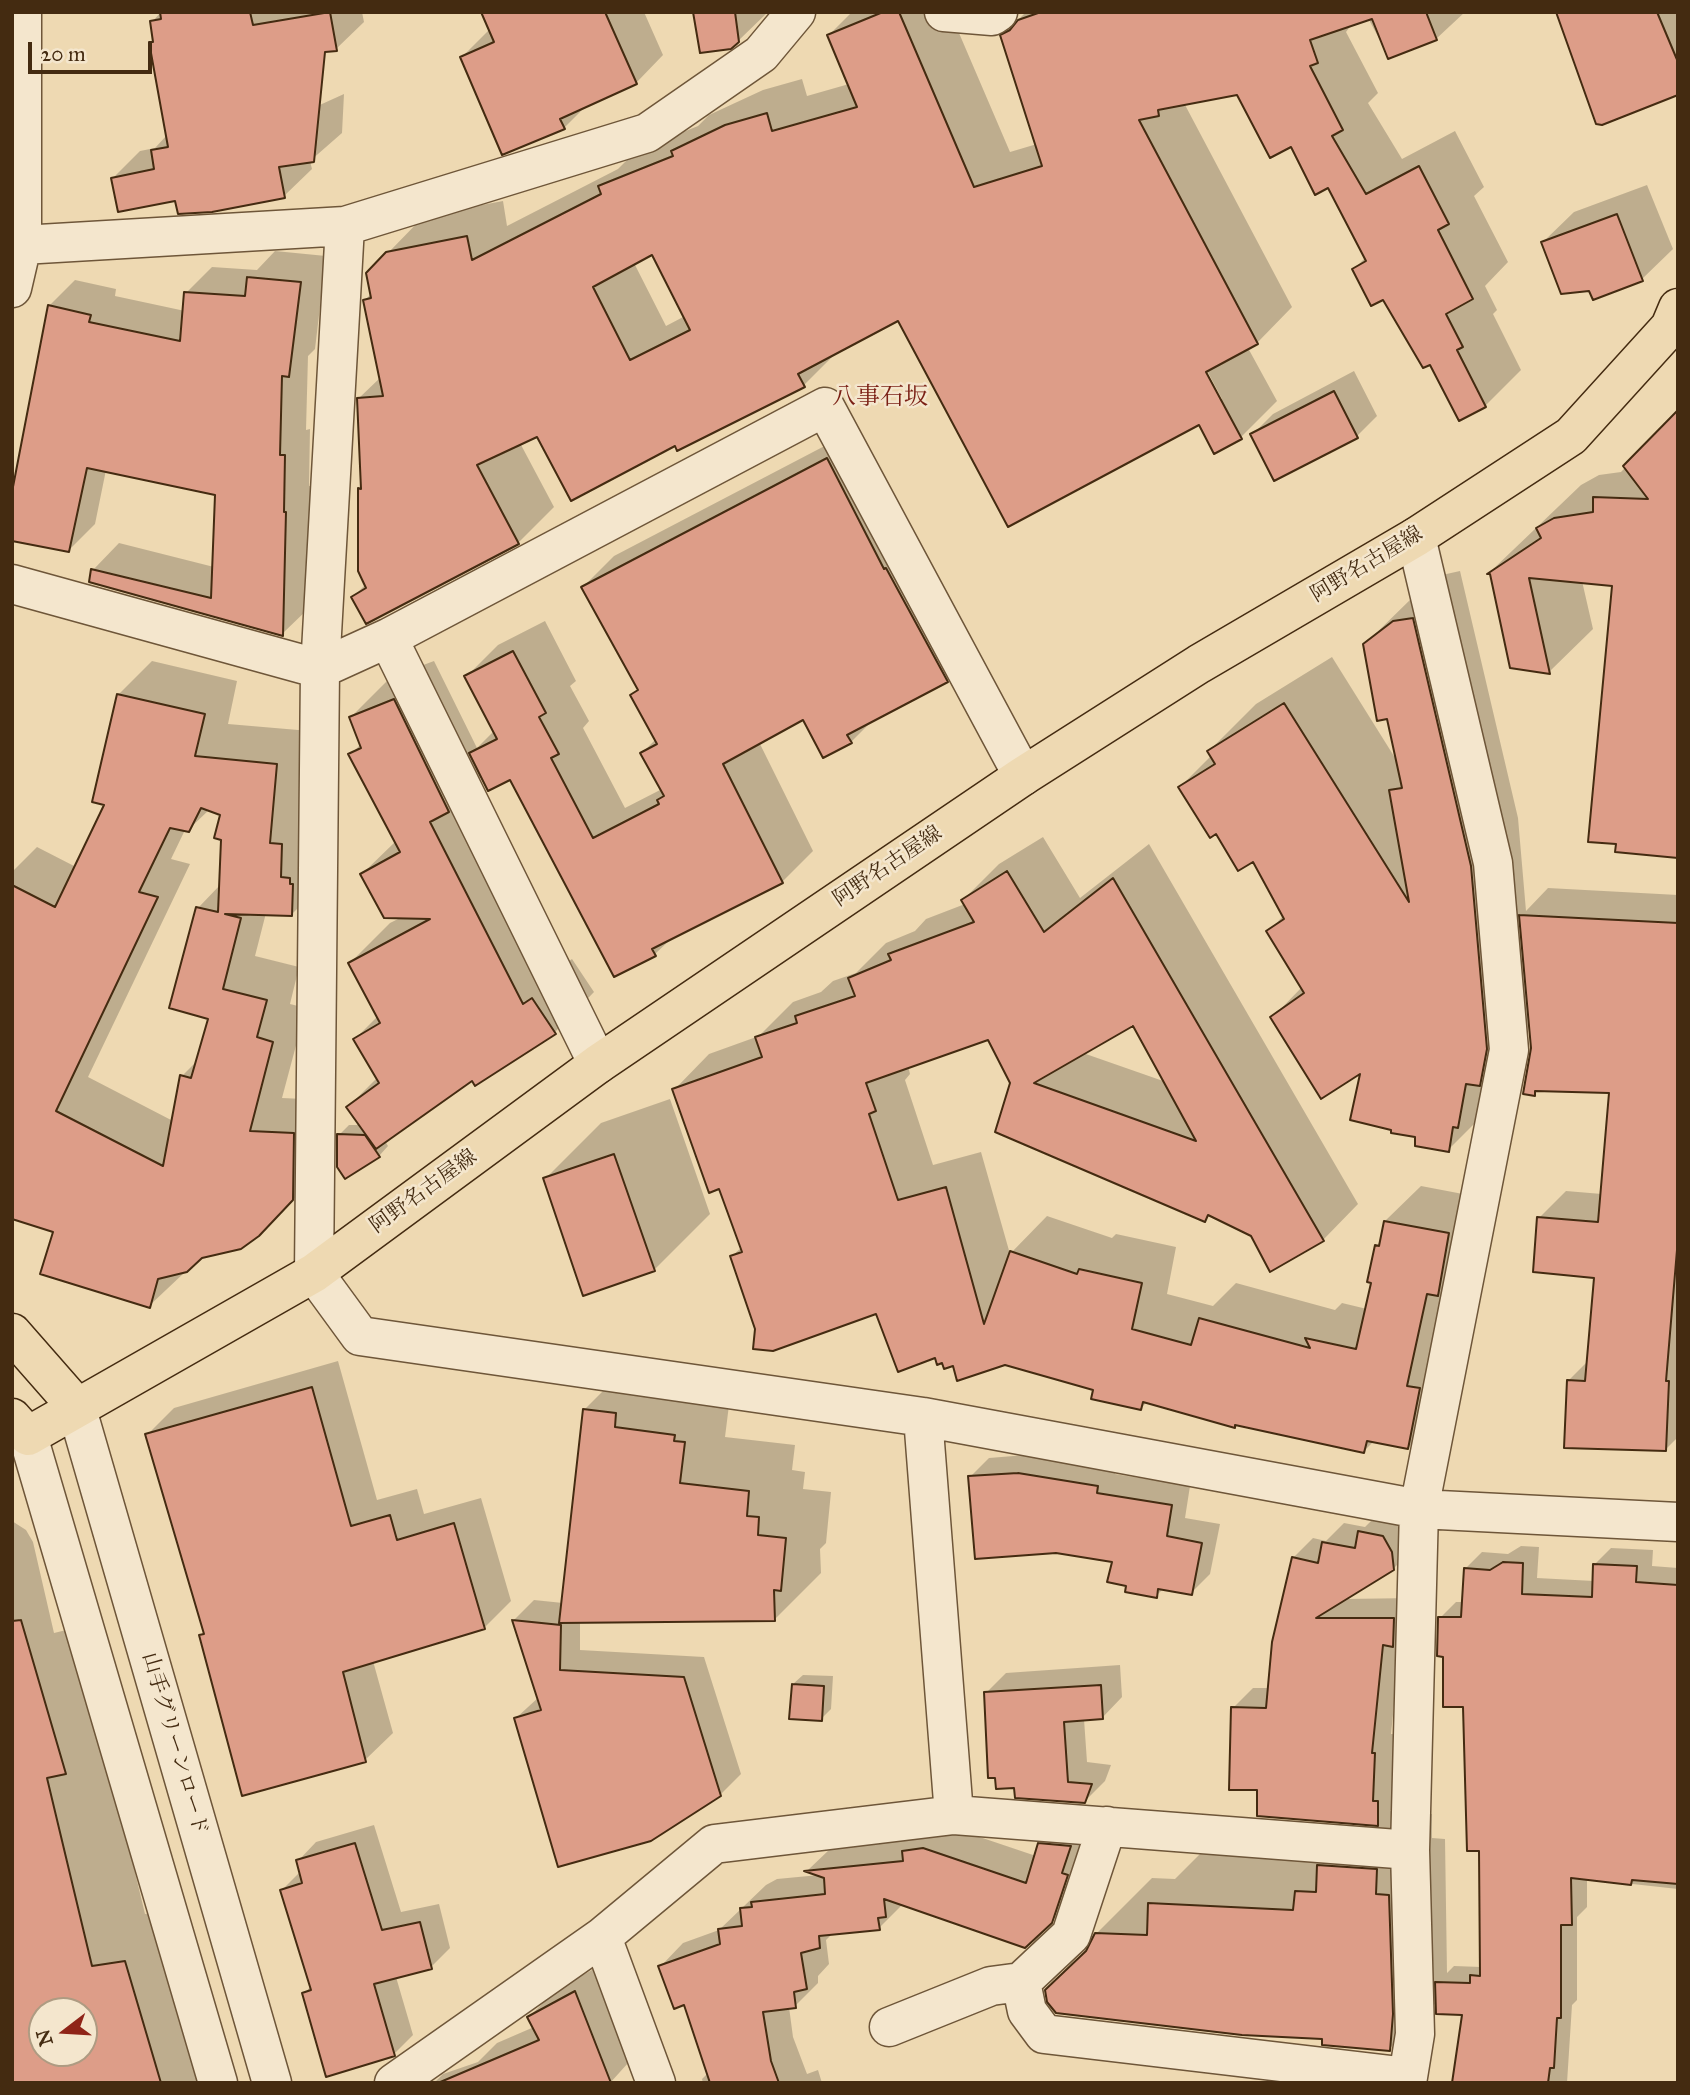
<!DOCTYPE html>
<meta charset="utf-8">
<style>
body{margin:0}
#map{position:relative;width:1690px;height:2095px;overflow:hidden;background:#eed9b2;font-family:"IM FELL Great Primer",serif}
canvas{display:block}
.frame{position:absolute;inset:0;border:14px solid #442b11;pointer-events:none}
.north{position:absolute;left:28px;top:1997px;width:70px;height:70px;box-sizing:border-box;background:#f4e6cd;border:2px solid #ae9b82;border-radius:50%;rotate:253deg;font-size:19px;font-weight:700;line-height:28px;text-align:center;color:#442b11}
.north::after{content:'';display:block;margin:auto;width:24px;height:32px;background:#8f2418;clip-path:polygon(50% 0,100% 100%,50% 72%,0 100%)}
.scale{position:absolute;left:28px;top:42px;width:124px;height:32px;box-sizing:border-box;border:4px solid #442b11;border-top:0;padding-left:9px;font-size:21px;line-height:24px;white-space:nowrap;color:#442b11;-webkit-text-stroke:5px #f4e6cd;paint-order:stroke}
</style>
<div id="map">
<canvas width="1690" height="2095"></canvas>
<div class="frame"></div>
<div class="north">N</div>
<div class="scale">20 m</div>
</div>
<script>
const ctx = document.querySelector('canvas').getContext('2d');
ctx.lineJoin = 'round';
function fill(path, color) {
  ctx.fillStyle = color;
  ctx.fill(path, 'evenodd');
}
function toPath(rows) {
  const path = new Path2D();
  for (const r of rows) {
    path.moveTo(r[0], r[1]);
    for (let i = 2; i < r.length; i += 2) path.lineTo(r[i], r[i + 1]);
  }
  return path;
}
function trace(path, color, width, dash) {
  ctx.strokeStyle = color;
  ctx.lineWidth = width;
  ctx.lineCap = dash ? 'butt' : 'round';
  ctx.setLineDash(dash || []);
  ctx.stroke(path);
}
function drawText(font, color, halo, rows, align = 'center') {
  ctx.font = font + ' "IM FELL Great Primer","Noto Serif JP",serif';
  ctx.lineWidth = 5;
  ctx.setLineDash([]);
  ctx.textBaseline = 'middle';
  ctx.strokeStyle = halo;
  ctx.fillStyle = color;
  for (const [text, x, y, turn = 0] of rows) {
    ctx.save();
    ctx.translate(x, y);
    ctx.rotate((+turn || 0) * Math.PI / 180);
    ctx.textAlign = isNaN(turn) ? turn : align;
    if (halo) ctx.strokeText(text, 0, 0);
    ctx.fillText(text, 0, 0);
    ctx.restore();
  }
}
fill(toPath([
 [161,12,362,12,364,22,336,49,325,50,291,118,344,94,342,133,310,161,312,169,284,196,177,199,113,178,140,151,155,148,167,135,151,43,155,39,152,22],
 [483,12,644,12,663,55,636,83,588,104,564,128,462,57,490,29],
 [695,12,768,12,738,41],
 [852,12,950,12,1010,152,1037,144,1002,36,1026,12,1465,12,1436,39,1389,57,1368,18,1352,24,1346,32,1378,93,1368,103,1402,159,1455,131,1484,187,1474,196,1508,262,1485,286,1497,310,1493,314,1521,370,1485,406,1431,362,1384,298,1354,269,1366,257,1328,186,1237,93,1184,103,1292,307,1257,343,1248,348,1277,401,1241,437,899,319,837,352,804,385,676,444,537,435,520,443,554,507,518,543,353,597,366,584,360,489,363,486,359,398,381,377,365,300,372,293,388,253,424,216,503,201,507,226,618,169,636,151,698,126,709,115,763,90,802,79,807,96,849,84,829,35],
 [653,253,685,316,666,326,634,263],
 [1203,363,1222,399,1218,399,1200,365],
 [1557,12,1678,12,1678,94],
 [1647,185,1673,249,1642,279,1594,297,1590,289,1543,242,1574,212],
 [275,251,326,256,315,349,308,356,306,430,310,429,309,486,312,486,309,608,282,634,93,570,119,543,214,567,217,494,106,470,95,524,69,550,49,306,75,280,116,289,115,296,185,311,186,293,212,267,257,270],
 [1354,371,1377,416,1357,436,1252,435,1273,414],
 [1678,414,1678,856,1614,584,1582,581,1593,629,1549,672,1490,572,1581,485,1599,475,1621,472],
 [859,428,915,539,918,538,978,650,947,681,874,719,851,742,804,718,759,742,813,851,782,882,672,938,655,954,511,777,482,776,472,787,563,965,572,959,594,992,555,1032,473,1078,385,1141,388,1146,379,1156,339,1135,349,1125,361,1125,348,1107,377,1078,355,1039,378,1016,350,963,390,923,402,917,362,874,396,841,350,755,361,744,351,717,391,677,434,661,477,748,495,730,466,677,498,645,545,621,576,681,570,686,589,721,583,728,625,808,662,789,642,753,656,739,632,695,639,688,583,587,614,556],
 [1460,571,1518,818,1526,911,1548,888,1678,895,1678,1437,1666,1449,1568,1381,1588,1361,1595,1276,1539,1218,1566,1191,1602,1194,1611,1091,1539,1089,1534,1094,1529,1022,1526,1037,1495,1103,1448,1150,1417,1136,1363,1071,1272,1018,1302,987,1268,932,1284,915,1253,860,1216,832,1180,787,1212,755,1209,751,1256,704,1332,657,1397,761,1388,717,1365,644,1413,597,1442,575],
 [152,661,237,681,228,724,310,731,325,881,292,914,266,913,255,956,299,967,290,1004,306,1008,282,1098,326,1100,325,1165,292,1201,202,1256,149,1306,55,1231,12,1217,12,872,37,847,76,867,107,804,118,695],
 [210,809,222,814,221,884,198,908,211,1017,198,1060,182,1076,173,1121,88,1077,190,864,171,859,185,830,188,830],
 [1043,837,1080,898,1149,844,1358,1204,1323,1240,1253,1234,1211,1214,1205,1220,1012,1083,989,1038,908,1066,910,1074,905,1080,933,1165,981,1152,1010,1254,1047,1216,1112,1238,1116,1234,1176,1247,1167,1294,1213,1306,1236,1283,1335,1310,1342,1303,1367,1309,1376,1246,1381,1241,1385,1221,1421,1186,1484,1198,1444,1412,1408,1448,1374,1441,1364,1451,1147,1402,1141,1408,1095,1389,1005,1363,954,1364,936,1356,878,1312,757,1329,732,1256,742,1247,720,1187,674,1090,709,1054,759,1036,793,1002,821,992,833,981,856,973,886,943,915,931,926,919,965,904,963,900,999,864],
 [1134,1024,1166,1082,1083,1053],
 [670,1099,710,1214,654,1270,545,1179,601,1123],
 [338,1361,377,1500,417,1489,424,1514,481,1498,511,1601,484,1628,373,1661,393,1733,365,1760,201,1636,205,1632,147,1435,174,1408],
 [631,1363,730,1397,725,1437,795,1445,792,1470,805,1472,803,1489,831,1492,826,1543,820,1549,821,1573,775,1619,580,1621,580,1650,704,1657,741,1774,720,1795,516,1718,539,1697,514,1620,534,1600,563,1603,584,1410],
 [1038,1454,1116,1468,1115,1474,1190,1486,1185,1518,1220,1524,1210,1574,1191,1593,1164,1588,1156,1596,1128,1584,1114,1561,970,1477,989,1458],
 [1380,1512,1403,1516,1414,1548,1393,1569,1344,1599,1414,1598,1401,1638,1391,1734,1394,1734,1392,1782,1398,1782,1397,1804,1390,1811,1432,1814,1432,1838,1445,1839,1447,1973,1454,1966,1481,1967,1480,1849,1465,1705,1445,1655,1440,1618,1456,1602,1464,1602,1466,1568,1482,1552,1508,1554,1521,1546,1539,1547,1537,1578,1594,1581,1595,1564,1611,1548,1653,1550,1652,1566,1678,1568,1678,1889,1587,1879,1587,1907,1577,1917,1577,2000,1572,2005,1567,2083,1454,2083,1464,2013,1438,2001,1389,2049,1047,1990,1090,1947,1096,1934,1152,1878,1175,1879,1206,1848,1331,1854,1362,1823,1259,1789,1233,1708,1253,1688,1270,1688,1293,1558,1313,1538,1326,1541,1344,1523,1365,1527],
 [12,1521,26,1530,33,1542,54,1633,91,1624,102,1735,145,1914,178,1909,229,2083,12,2083],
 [42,2011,84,2011,84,2053,42,2053],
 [1120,1665,1122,1697,1102,1718,1084,1719,1087,1762,1111,1765,1105,1781,1085,1801,986,1693,1006,1673],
 [803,1675,833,1676,831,1709,821,1719,793,1684],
 [1063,1821,1093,1823,1075,1898,1051,1922,903,1904,879,1928,833,1933,826,1940,829,1964,818,1976,818,1983,795,2006,789,2007,793,2037,807,2074,818,2070,822,2083,703,2083,702,2079,709,2072,685,2003,660,1967,683,1943,719,1930,766,1885,777,1879,819,1875,808,1870,830,1849,916,1839,927,1828,947,1826,1036,1856,1040,1844],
 [374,1825,401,1912,439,1904,450,1948,431,1967,396,1977,413,2035,394,2054,304,1994,311,1986,282,1890,301,1871,298,1861,316,1842],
 [603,1964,638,2052,610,2083,434,2083,443,2074,478,2062,497,2043,534,2027,529,2017,557,1989]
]), '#0003');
const building = toPath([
 [160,12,250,12,253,25,330,12,337,51,325,52,314,162,279,167,285,198,212,212,178,214,175,201,118,212,111,178,154,169,151,150,168,147,149,42,153,42,150,21,161,19,160,12],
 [481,12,605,12,637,84,560,119,565,129,502,155,460,57,494,42,481,12],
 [693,12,735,12,739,42,731,49,700,53,693,12],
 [883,12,899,12,974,187,1042,166,1000,35,1010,30,1018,20,1041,12,1426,12,1437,40,1388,59,1372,19,1310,40,1318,63,1310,66,1343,130,1332,136,1366,194,1419,166,1449,224,1438,230,1473,299,1446,314,1463,347,1457,350,1486,407,1459,421,1430,365,1423,368,1383,300,1371,306,1352,269,1366,261,1328,188,1315,195,1291,147,1270,158,1237,95,1158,110,1159,116,1139,120,1258,344,1206,372,1242,439,1214,454,1199,425,1008,527,898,321,798,374,805,387,677,451,675,446,571,501,537,437,477,465,519,544,366,624,351,597,366,588,358,571,358,488,361,489,357,398,383,396,363,300,371,298,366,273,386,252,467,236,472,260,601,194,598,186,673,156,671,151,725,125,767,113,772,131,857,107,827,35,883,12],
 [652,255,690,330,630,360,593,287,652,255],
 [1556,12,1657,12,1678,62,1678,95,1602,125,1596,124,1556,12],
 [1617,214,1643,281,1593,300,1589,291,1561,294,1541,242,1617,214],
 [247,277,301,282,289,377,282,376,280,455,285,455,284,512,286,512,283,636,89,582,91,569,211,598,215,495,87,468,69,552,12,541,12,492,48,305,91,315,89,322,180,341,184,292,245,296,247,277],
 [1334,391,1358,438,1274,481,1250,434,1334,391],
 [1678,410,1678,858,1615,852,1616,844,1588,842,1612,586,1529,578,1550,674,1510,668,1490,574,1487,574,1541,538,1536,528,1554,518,1593,512,1593,497,1648,499,1623,466,1678,410],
 [827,458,884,569,886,568,948,682,847,735,852,743,823,758,803,720,723,764,783,883,652,949,656,956,614,977,510,780,488,791,469,753,497,739,464,676,513,651,546,713,539,717,559,754,551,758,593,838,659,804,657,800,664,796,640,753,657,744,630,695,638,690,581,587,827,458],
 [1413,618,1471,866,1487,1049,1480,1086,1466,1084,1458,1128,1453,1127,1449,1152,1415,1146,1415,1137,1391,1133,1391,1130,1350,1120,1360,1074,1321,1099,1270,1017,1304,993,1266,931,1284,919,1253,862,1238,871,1216,834,1210,838,1178,787,1215,764,1207,751,1284,703,1409,902,1389,790,1402,788,1387,719,1377,721,1363,644,1393,621,1413,618],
 [117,694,205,714,195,756,277,764,270,843,282,844,281,877,290,878,290,884,293,884,292,916,225,914,241,918,223,989,267,1000,257,1037,273,1042,250,1131,294,1133,293,1200,259,1236,241,1249,202,1258,187,1272,158,1279,150,1308,40,1274,53,1232,12,1219,12,885,55,907,104,805,92,802,117,694],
 [201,808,220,815,214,838,221,840,218,912,196,907,169,1008,208,1019,191,1078,180,1075,163,1166,56,1111,158,897,139,892,170,828,189,832,201,808],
 [394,699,449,812,430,822,523,1004,532,998,556,1034,475,1086,472,1081,376,1149,346,1107,379,1083,353,1039,380,1023,348,963,430,919,384,918,360,874,400,852,348,754,361,748,349,717,394,699],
 [1007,871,1044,932,1113,878,1324,1241,1270,1272,1251,1236,1208,1215,1205,1222,995,1132,1010,1083,988,1040,866,1083,876,1111,869,1114,898,1200,946,1187,984,1324,1010,1251,1077,1274,1079,1269,1142,1283,1132,1329,1191,1345,1199,1318,1310,1348,1305,1338,1356,1349,1371,1283,1367,1282,1375,1245,1379,1246,1384,1221,1449,1233,1438,1296,1427,1294,1407,1386,1420,1388,1408,1449,1367,1441,1364,1453,1235,1425,1235,1428,1143,1402,1141,1410,1091,1399,1093,1390,1005,1365,957,1381,953,1366,944,1369,942,1363,937,1365,935,1358,898,1372,876,1314,773,1351,753,1349,755,1329,730,1256,742,1252,719,1189,709,1193,672,1089,762,1057,755,1037,797,1023,795,1016,855,996,848,978,891,960,888,954,974,922,961,900,1007,871],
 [1133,1026,1196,1141,1034,1083,1133,1026],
 [1519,915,1678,923,1678,1238,1666,1381,1669,1381,1666,1451,1564,1448,1567,1380,1585,1381,1594,1278,1533,1272,1537,1217,1598,1222,1609,1093,1535,1091,1535,1096,1523,1094,1531,1048,1519,915],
 [337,1134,365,1135,380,1157,345,1179,337,1167,337,1134],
 [614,1154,655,1271,583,1296,543,1178,614,1154],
 [312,1387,351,1526,390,1515,397,1540,454,1523,485,1629,343,1672,366,1762,242,1796,199,1635,204,1634,145,1434,312,1387],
 [583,1409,616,1413,615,1427,675,1435,674,1441,685,1442,680,1483,749,1491,747,1516,759,1517,758,1535,786,1538,781,1591,774,1590,775,1621,559,1623,583,1409],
 [1018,1473,1098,1486,1097,1493,1172,1505,1167,1536,1202,1543,1192,1595,1158,1589,1157,1598,1125,1592,1126,1586,1107,1582,1112,1562,1056,1553,975,1559,968,1476,1018,1473],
 [1358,1531,1383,1536,1392,1552,1394,1570,1316,1618,1394,1618,1393,1647,1383,1645,1372,1753,1375,1753,1373,1801,1378,1801,1378,1826,1257,1816,1257,1790,1229,1790,1231,1707,1266,1708,1272,1642,1292,1557,1318,1563,1322,1542,1355,1548,1358,1531],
 [1503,1562,1523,1563,1522,1594,1592,1597,1593,1564,1637,1566,1636,1582,1678,1585,1678,1884,1632,1880,1631,1885,1571,1878,1572,1925,1561,1925,1561,2018,1557,2018,1554,2068,1550,2068,1548,2083,1452,2083,1462,2015,1436,2014,1435,1982,1470,1983,1470,1975,1480,1976,1479,1851,1467,1851,1463,1707,1443,1707,1443,1657,1437,1656,1438,1617,1461,1617,1464,1568,1490,1570,1503,1562],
 [21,1620,66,1774,47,1778,92,1966,125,1961,161,2083,12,2083,12,1621,21,1620],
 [42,2011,84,2011,84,2053,42,2053,42,2011],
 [512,1620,561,1625,560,1670,684,1677,721,1796,651,1841,558,1867,514,1718,541,1710,512,1620],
 [792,1684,824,1686,822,1721,789,1719,792,1684],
 [1101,1685,1103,1719,1064,1722,1068,1782,1092,1784,1085,1803,1015,1798,1014,1788,996,1789,995,1778,988,1778,984,1692,1101,1685],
 [355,1843,382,1930,420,1922,432,1969,374,1984,395,2056,326,2077,302,1993,311,1990,280,1890,302,1883,296,1860,355,1843],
 [1038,1843,1071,1846,1062,1873,1068,1875,1052,1923,1025,1948,884,1899,886,1917,878,1918,880,1930,819,1936,820,1948,801,1953,807,1989,794,1992,796,2008,763,2012,771,2061,779,2083,710,2083,684,2005,674,2009,658,1966,720,1944,718,1929,742,1926,740,1908,752,1907,751,1902,825,1894,824,1878,804,1871,903,1861,902,1851,923,1848,1026,1883,1038,1843],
 [1317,1865,1377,1869,1376,1894,1389,1895,1393,2014,1390,2051,1322,2045,1322,2039,1242,2035,1056,2013,1047,2002,1045,1990,1086,1951,1095,1933,1147,1935,1148,1903,1293,1910,1295,1891,1316,1892,1317,1865],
 [575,1991,611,2083,438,2083,539,2040,527,2017,575,1991]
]);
fill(building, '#dd9d88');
trace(building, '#442b11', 2);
const minor = toPath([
 [944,12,992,16,998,12],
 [345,226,320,669,314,1273,360,1336,923,1417,1419,1509,1678,1522],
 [22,245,345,226,647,133,761,54,796,12],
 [12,288,22,245,22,12],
 [12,584,320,669,388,638,825,407,1023,776],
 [388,638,598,1064],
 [76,1406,272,2083],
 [923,1417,954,1815],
 [28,1436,218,2083],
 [1107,1826,1071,1935,1021,1982,1027,2011,1044,2034,1408,2077],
 [602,1937,656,2083],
 [889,2027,991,1986,1021,1982],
 [394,2083,602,1937,714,1844,954,1815,1410,1850],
 [1407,2083,1415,2034,1410,1850,1419,1509,1509,1050,1493,863,1416,537]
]);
const major = toPath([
 [12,1333,76,1406],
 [12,1418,28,1436,314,1273,598,1064,1023,776,1199,664,1416,537,1571,436,1670,327,1678,308]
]);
trace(minor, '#6e5639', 41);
trace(major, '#442b11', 41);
trace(minor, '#f4e6cd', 38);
trace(major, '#eed9b2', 38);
drawText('21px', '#442b11', '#f4e6cd', [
 ["阿野名古屋線",1367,565,-31],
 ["阿野名古屋線",888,867,-34],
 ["阿野名古屋線",424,1192,-36],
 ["山手グリーンロード",174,1744,74]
]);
drawText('24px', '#7a1f14', '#f4e6cd', [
 ["八事石坂",880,398]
]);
</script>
